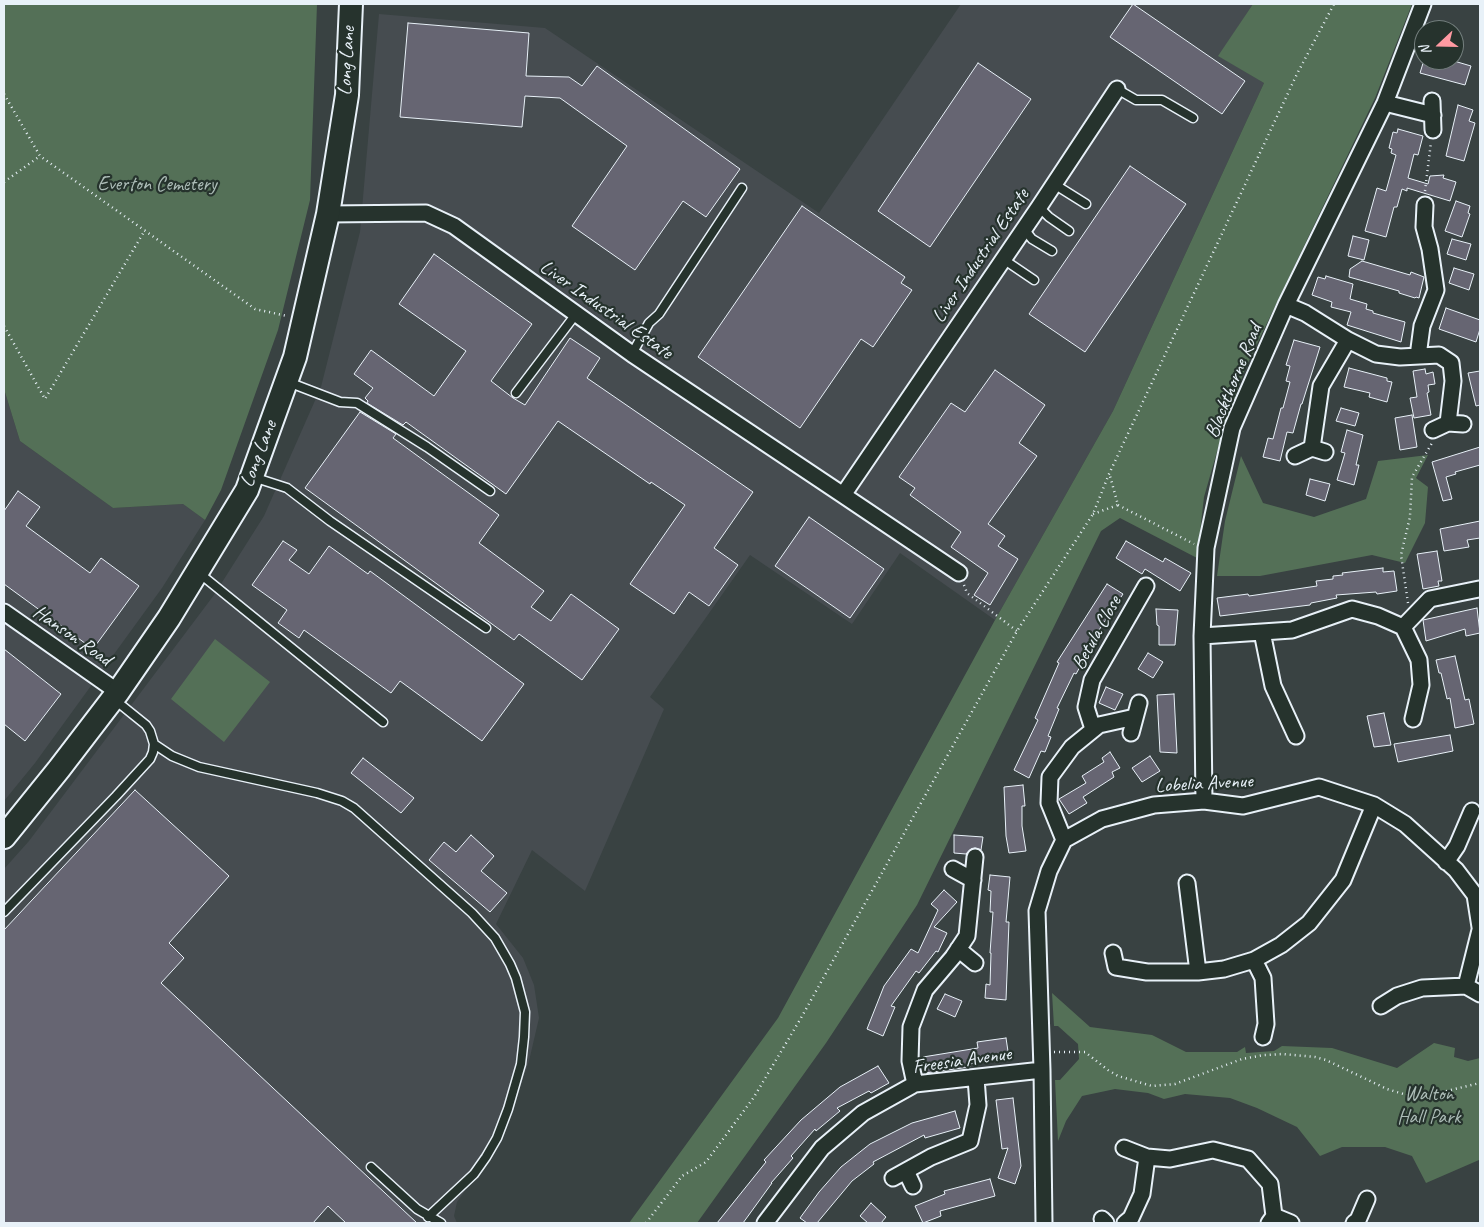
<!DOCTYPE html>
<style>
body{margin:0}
#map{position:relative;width:1484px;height:1227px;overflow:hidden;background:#394242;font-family:Caveat,sans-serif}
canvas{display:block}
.frame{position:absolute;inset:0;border:5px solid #e8f1f8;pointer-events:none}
.north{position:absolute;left:1414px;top:20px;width:50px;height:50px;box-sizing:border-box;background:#26332d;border:1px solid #747f7e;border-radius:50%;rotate:249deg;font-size:14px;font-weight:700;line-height:20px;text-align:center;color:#e8f1f8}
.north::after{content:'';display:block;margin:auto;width:18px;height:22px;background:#ff9aa2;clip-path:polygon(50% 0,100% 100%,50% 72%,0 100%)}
</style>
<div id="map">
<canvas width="1484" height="1227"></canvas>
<div class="frame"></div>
<div class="north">N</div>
</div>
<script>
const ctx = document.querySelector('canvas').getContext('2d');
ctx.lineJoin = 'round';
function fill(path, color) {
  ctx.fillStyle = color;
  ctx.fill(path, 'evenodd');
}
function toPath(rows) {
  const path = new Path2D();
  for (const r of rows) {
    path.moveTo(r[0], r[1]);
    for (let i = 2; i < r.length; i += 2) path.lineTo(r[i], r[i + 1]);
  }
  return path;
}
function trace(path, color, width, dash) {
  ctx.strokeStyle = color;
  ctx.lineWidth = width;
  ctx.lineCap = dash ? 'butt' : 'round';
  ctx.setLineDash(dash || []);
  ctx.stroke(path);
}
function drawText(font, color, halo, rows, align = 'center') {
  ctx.font = font + ' Caveat,sans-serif';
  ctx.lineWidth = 4.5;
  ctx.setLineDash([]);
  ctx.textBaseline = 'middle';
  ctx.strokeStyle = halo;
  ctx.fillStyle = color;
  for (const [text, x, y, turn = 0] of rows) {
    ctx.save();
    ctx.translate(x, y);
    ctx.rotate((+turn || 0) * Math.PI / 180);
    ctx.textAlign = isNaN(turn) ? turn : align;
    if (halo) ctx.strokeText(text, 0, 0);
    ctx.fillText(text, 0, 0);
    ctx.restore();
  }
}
fill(toPath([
 [961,4,1253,4,1219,56,1264,83,1113,411,995,620,900,553,852,624,750,555,650,697,664,709,585,891,532,850,496,924,523,958,534,985,539,1018,529,1061,503,1137,457,1202,454,1216,457,1223,4,1223,4,869,29,841,214,595,264,516,321,387,360,232,379,14,545,28,819,213],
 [4,389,20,441,113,508,183,504,205,520,162,588,35,763,4,801]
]), '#464c50');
fill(toPath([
 [4,4,317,4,310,200,278,330,221,490,205,520,183,504,113,508,20,441,4,389],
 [1253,4,1412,4,1375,98,1245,369,1224,427,1204,497,1197,558,1120,518,1101,531,917,905,826,1043,697,1223,629,1223,778,1018,995,620,1113,411,1264,83,1218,56],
 [1428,455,1416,478,1428,487,1425,523,1405,563,1372,555,1260,576,1217,576,1225,521,1241,456,1263,503,1314,517,1366,499,1378,461],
 [215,639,270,682,224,742,171,699],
 [1052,993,1090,1027,1152,1035,1186,1052,1237,1052,1245,1047,1246,1053,1274,1051,1282,1046,1332,1048,1397,1068,1434,1043,1455,1048,1454,1057,1468,1061,1480,1058,1480,1161,1479,1160,1426,1183,1412,1156,1385,1147,1342,1147,1320,1156,1297,1127,1257,1108,1230,1098,1185,1094,1164,1099,1148,1093,1115,1089,1082,1096,1066,1121,1058,1141,1055,1080,1060,1080,1079,1059,1078,1044,1058,1026,1054,1026]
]), '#547057');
const building = toPath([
 [1133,4,1245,81,1222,114,1110,37,1133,4],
 [408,23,529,33,526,76,569,77,582,86,597,66,740,169,706,217,683,201,635,270,572,226,627,146,560,98,525,96,522,127,400,117,408,23],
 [1424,60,1444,60,1454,63,1454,61,1471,66,1465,85,1420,73,1424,60],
 [978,63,1031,99,930,247,878,211,978,63],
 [1458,105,1473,110,1469,121,1475,123,1464,161,1446,156,1458,105],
 [1398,129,1423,136,1418,155,1414,154,1408,178,1428,184,1430,176,1444,175,1443,178,1456,182,1450,201,1407,188,1407,191,1402,189,1397,207,1394,207,1386,237,1365,231,1377,188,1386,191,1396,155,1391,153,1392,149,1389,148,1393,132,1397,133,1398,129],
 [1130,166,1186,204,1085,352,1029,314,1130,166],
 [1456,201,1470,206,1468,213,1470,214,1462,237,1445,231,1456,201],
 [802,206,905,277,901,283,912,290,873,347,861,339,800,428,698,357,802,206],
 [1353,236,1369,240,1364,260,1348,256,1353,236],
 [1452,239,1471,244,1466,260,1447,254,1452,239],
 [434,254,532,324,491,381,513,398,525,405,570,338,600,358,587,378,753,492,714,548,738,565,709,606,689,592,674,614,630,584,685,505,651,482,650,484,558,421,506,494,406,422,403,425,367,403,368,401,365,398,373,388,354,374,371,350,434,396,466,351,399,304,434,254],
 [1362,261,1410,275,1411,272,1424,277,1419,298,1416,297,1415,298,1399,293,1399,291,1349,277,1350,269,1362,261],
 [1454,268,1474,274,1469,290,1449,283,1454,268],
 [1326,276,1353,284,1350,299,1367,304,1366,309,1373,311,1373,313,1405,322,1401,342,1347,325,1351,312,1331,307,1332,302,1312,295,1318,277,1325,279,1326,276],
 [1446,308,1480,320,1480,329,1476,342,1439,329,1446,308],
 [1294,340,1320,347,1302,404,1301,404,1293,433,1287,432,1280,461,1263,457,1268,438,1273,439,1281,408,1283,408,1290,382,1286,381,1290,366,1286,365,1294,340],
 [1349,368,1387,378,1387,381,1392,382,1387,402,1369,397,1370,393,1344,387,1349,368],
 [1425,369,1426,374,1433,372,1435,384,1428,385,1429,392,1427,393,1431,415,1414,418,1410,398,1417,397,1413,371,1425,369],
 [995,370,1045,405,1019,443,1037,456,988,524,1005,536,998,546,1018,559,990,605,974,595,988,573,951,547,961,532,910,495,915,488,899,477,951,403,965,412,995,370],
 [1480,371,1480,405,1476,406,1468,373,1480,371],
 [1341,408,1359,413,1355,426,1336,421,1341,408],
 [360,412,396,434,393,438,499,515,479,543,544,591,531,607,551,621,571,594,619,629,582,680,519,634,514,640,305,488,360,412],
 [1412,415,1417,447,1400,450,1395,418,1412,415],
 [1347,430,1363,435,1356,465,1359,465,1354,485,1337,480,1345,453,1341,452,1347,430],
 [1480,447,1480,465,1455,472,1456,474,1446,477,1452,499,1443,501,1432,462,1480,447],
 [1310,479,1330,484,1325,501,1306,495,1310,479],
 [18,491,40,507,26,526,90,573,101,558,139,586,93,649,4,584,4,511,18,491],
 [809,517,884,569,850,618,775,566,809,517],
 [1480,521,1480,538,1467,540,1469,547,1444,551,1440,529,1480,521],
 [283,541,297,550,289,560,309,574,329,546,368,574,370,571,524,684,482,741,400,681,391,693,304,630,299,638,278,623,287,610,252,585,283,541],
 [1126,541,1163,562,1165,558,1191,573,1180,591,1145,569,1142,574,1116,558,1126,541],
 [1437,551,1442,581,1438,581,1439,586,1423,589,1417,554,1437,551],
 [1383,568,1383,572,1394,571,1397,591,1377,594,1376,592,1336,595,1337,598,1311,603,1310,605,1220,616,1217,598,1248,594,1249,596,1317,586,1316,581,1333,579,1333,576,1343,575,1342,573,1383,568],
 [1107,584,1123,594,1083,654,1086,656,1076,674,1074,673,1057,708,1059,709,1048,736,1051,737,1045,752,1041,751,1029,778,1014,770,1038,720,1035,718,1059,663,1057,662,1107,584],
 [1477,608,1480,633,1466,636,1465,629,1426,641,1423,620,1477,608],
 [1156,609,1178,610,1175,645,1159,645,1159,626,1157,625,1156,609],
 [4,649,61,694,25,741,4,724,4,649],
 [1148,653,1163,662,1153,678,1138,669,1148,653],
 [1455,656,1465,700,1469,699,1474,724,1455,728,1450,698,1447,699,1441,673,1439,673,1436,660,1455,656],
 [1106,687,1123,694,1115,710,1099,703,1106,687],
 [1174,694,1177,753,1160,752,1157,695,1174,694],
 [1384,713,1391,745,1374,747,1367,716,1384,713],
 [1450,735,1453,751,1398,762,1394,744,1450,735],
 [1110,752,1120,768,1112,772,1114,777,1083,797,1087,803,1069,814,1059,799,1086,783,1082,776,1104,762,1102,758,1110,752],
 [1150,756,1160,771,1142,782,1132,768,1150,756],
 [363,758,414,798,401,813,351,773,363,758],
 [1023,785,1025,806,1022,806,1022,826,1026,851,1009,853,1006,836,1004,787,1023,785],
 [135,790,229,876,169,943,184,958,161,983,417,1223,346,1223,328,1206,313,1223,4,1223,4,930,135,790],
 [471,835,494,856,481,871,507,893,490,912,429,860,444,842,456,852,471,835],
 [954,835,983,837,981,850,975,848,971,849,966,854,954,853,954,835],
 [990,875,1010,877,1006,922,1009,922,1006,1000,985,998,986,984,990,985,991,953,990,953,993,912,990,912,991,891,988,890,990,875],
 [944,890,957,902,934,927,947,933,938,952,936,951,919,973,916,971,891,1006,895,1007,883,1036,867,1029,884,986,911,949,918,953,938,910,931,904,944,890],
 [945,994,962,1001,955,1017,937,1009,945,994],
 [1006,1038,1009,1058,969,1064,970,1067,925,1073,923,1057,978,1048,977,1042,1006,1038],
 [878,1066,889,1083,871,1093,869,1091,837,1108,840,1111,816,1131,815,1129,791,1156,793,1158,771,1183,772,1183,743,1223,717,1223,766,1162,764,1160,801,1120,840,1087,878,1066],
 [1013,1098,1021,1166,1015,1184,998,1178,1008,1148,1002,1149,996,1100,1013,1098],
 [955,1111,960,1128,925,1138,924,1135,873,1162,874,1164,852,1181,817,1223,807,1223,800,1218,819,1192,841,1167,870,1144,912,1123,955,1111],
 [990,1179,995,1196,940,1211,941,1216,923,1223,915,1206,945,1194,944,1191,990,1179],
 [871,1203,886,1217,881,1223,868,1223,860,1216,871,1203]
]);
fill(building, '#666572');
trace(building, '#e8f1f8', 1);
const service = toPath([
 [1117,89,1136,100,1162,100,1193,118],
 [1054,184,1086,204],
 [1039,207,1049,217,1069,231],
 [1024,229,1032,239,1052,251],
 [1003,259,1034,280],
 [632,354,649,323,659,314,742,188],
 [288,382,340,402,357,403,427,447,490,491],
 [516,393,576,314],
 [253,477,287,488,330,521,486,628],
 [199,573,383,722],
 [154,744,172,756,199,767,317,793,342,801,354,808,472,913,495,938,510,964,516,978,525,1012,524,1037,521,1064,508,1109,497,1138,486,1157,474,1174,428,1217],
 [4,912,116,796,150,759,153,752,154,744,150,731,146,725,115,700],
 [371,1167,417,1209,441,1223]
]);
const minor = toPath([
 [1432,101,1433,130],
 [1385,103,1433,115],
 [328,214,426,213,454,226,632,354,843,495,1039,207,1117,89],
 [1286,305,1305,313,1348,340,1376,354,1400,357,1439,355,1451,363,1453,381,1448,423],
 [1418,356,1422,326,1436,290,1430,249,1424,227,1425,205],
 [1433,430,1448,423,1463,424],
 [1312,448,1321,386,1348,340],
 [1295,456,1312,448,1325,452],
 [843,495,959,573],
 [4,612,118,692],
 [1403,627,1430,599,1479,589],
 [1262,632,1273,686,1296,736],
 [1202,636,1292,630,1352,609,1378,616,1403,627,1419,660,1421,685,1413,719],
 [1093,729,1086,707,1092,680,1146,586],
 [1131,733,1139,703],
 [1204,801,1202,636,1206,548,1232,428,1286,305,1385,103,1423,4],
 [1064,840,1049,803,1050,777,1072,747,1099,725,1135,717],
 [1446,862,1457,846,1472,811],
 [953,869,973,880],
 [1187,883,1198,972],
 [958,949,975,963],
 [1113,953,1116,967,1147,972,1198,972,1224,969,1254,960,1281,945,1309,923,1343,880,1374,805],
 [1254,960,1263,978,1266,1024,1263,1037],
 [1466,986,1480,994],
 [1381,1006,1397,996,1422,988,1466,986,1480,930],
 [915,1084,910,1061,911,1027,925,990,953,957,967,936,975,857],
 [1124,1148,1147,1157,1170,1159,1213,1150,1248,1159,1270,1184,1274,1216,1269,1223],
 [906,1171,913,1186],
 [893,1178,931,1157,970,1141,978,1105,976,1078],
 [1274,1216,1291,1223],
 [1102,1219,1106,1223],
 [765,1223,822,1148,863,1113,915,1084,1042,1070],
 [1044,1223,1042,1070,1037,911,1049,871,1064,840,1102,819,1154,805,1204,801,1243,806,1319,787,1374,805,1405,824,1456,870,1475,895,1480,927],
 [1125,1223,1131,1218,1142,1194,1147,1157],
 [1354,1223,1358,1220,1367,1199]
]);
const secondary = toPath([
 [4,837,59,769,118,692,169,618,247,490,295,357,328,214,347,95,351,4]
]);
trace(service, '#e8f1f8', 11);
trace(minor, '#e8f1f8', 19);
trace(secondary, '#e8f1f8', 26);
trace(toPath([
 [4,94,40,156,255,309,287,316],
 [4,182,40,156],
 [1425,191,1431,142],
 [4,326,45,399,145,230],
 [1118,505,1194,544],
 [1093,514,1118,505,1110,476],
 [964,585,967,593,1017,631],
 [1408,603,1401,555,1410,517,1412,477,1432,443],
 [1054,1052,1085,1052,1108,1070,1118,1076,1152,1086,1175,1084,1242,1059,1264,1055,1283,1054,1315,1057,1326,1060,1387,1089,1410,1096,1430,1095,1480,1083],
 [646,1223,682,1176,706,1162,754,1097,801,1018,1017,631,1093,514,1109,474,1297,74,1334,4]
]), '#e8f1f8', 2.5, [1, 4]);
trace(service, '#26332d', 8);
trace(minor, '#26332d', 15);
trace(secondary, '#26332d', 22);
drawText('20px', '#e8f1f8', '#26332d', [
 ["Long Lane",347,61,-87],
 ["Liver Industrial Estate",981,256,-56],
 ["Liver Industrial Estate",606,310,35],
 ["Blackthorne Road",1234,381,-68],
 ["Long Lane",259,454,-69],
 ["Betula Close",1097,633,-61],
 ["Hanson Road",72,636,35],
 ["Lobelia Avenue",1204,784,-3],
 ["Freesia Avenue",962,1061,-8]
]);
drawText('20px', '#adbdb8', '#26332d', [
 ["Everton Cemetery",157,185],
 ["Walton",1429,1095],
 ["Hall Park",1429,1118]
]);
</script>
